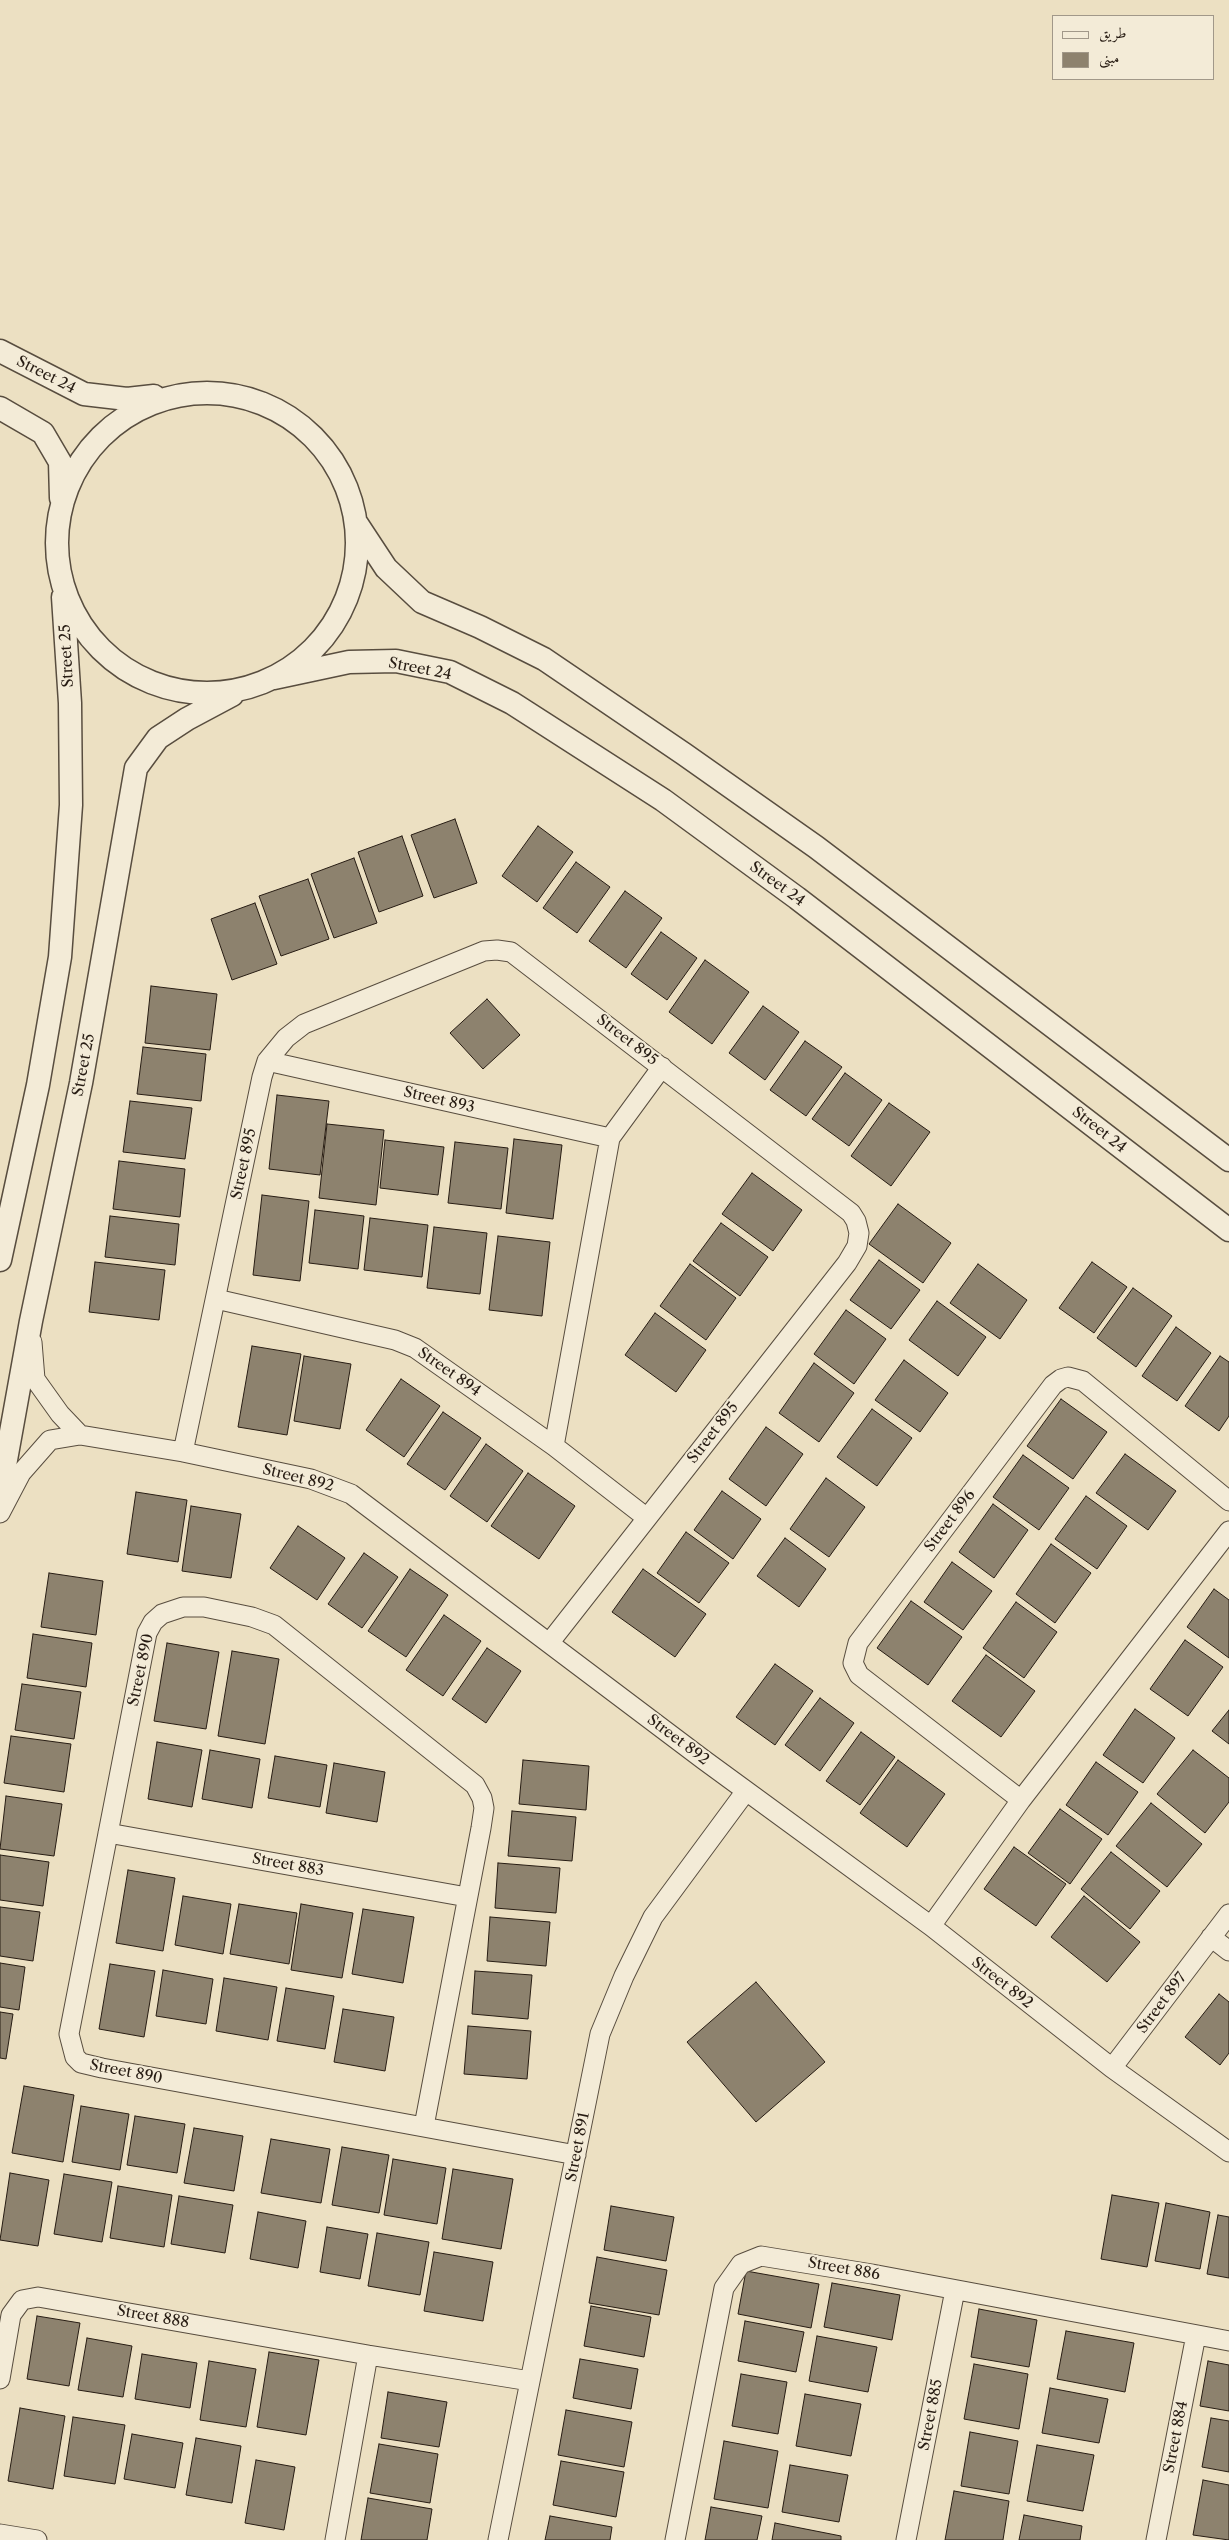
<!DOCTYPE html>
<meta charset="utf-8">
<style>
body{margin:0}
#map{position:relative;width:1229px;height:2540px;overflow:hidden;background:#ece0c2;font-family:"Libre Caslon Text",Amiri,serif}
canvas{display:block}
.legend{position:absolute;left:1052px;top:15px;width:162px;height:65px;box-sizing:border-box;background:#f3ebd7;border:1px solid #a19889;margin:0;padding:6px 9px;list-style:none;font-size:15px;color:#271c13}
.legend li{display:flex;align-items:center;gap:10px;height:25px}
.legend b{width:25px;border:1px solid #a19889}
</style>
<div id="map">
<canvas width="1229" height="2540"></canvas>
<ul class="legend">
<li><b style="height:6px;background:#f3ebd7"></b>طريق</li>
<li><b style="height:14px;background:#8d826e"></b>مبنى</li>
</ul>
</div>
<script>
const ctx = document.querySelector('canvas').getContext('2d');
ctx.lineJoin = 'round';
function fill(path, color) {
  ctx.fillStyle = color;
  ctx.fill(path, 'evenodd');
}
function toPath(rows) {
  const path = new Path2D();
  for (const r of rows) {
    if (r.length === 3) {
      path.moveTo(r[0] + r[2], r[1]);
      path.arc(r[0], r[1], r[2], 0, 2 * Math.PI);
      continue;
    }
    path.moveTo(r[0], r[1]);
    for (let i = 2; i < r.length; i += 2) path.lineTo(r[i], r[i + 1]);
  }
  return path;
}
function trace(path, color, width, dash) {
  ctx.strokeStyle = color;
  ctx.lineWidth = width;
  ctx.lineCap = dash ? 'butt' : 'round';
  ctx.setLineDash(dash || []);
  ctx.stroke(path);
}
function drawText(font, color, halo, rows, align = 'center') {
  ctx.font = font + ' "Libre Caslon Text",serif';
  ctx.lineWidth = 4;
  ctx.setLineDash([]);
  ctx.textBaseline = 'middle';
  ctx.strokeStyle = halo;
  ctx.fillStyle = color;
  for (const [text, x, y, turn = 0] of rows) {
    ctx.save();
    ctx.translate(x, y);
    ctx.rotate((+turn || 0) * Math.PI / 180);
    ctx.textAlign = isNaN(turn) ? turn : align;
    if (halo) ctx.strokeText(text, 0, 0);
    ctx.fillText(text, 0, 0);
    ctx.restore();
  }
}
const building = toPath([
 [455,819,477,883,434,898,411,835,455,819],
 [538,826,573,852,537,902,502,876,538,826],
 [402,836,423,896,379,912,358,852,402,836],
 [354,858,377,923,334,938,311,874,354,858],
 [576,862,610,887,577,933,543,908,576,862],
 [308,879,329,939,281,956,259,896,308,879],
 [625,891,662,918,626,968,589,941,625,891],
 [255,903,277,964,232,980,211,919,255,903],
 [661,932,697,958,667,1000,631,974,661,932],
 [705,960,749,992,712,1044,669,1012,705,960],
 [151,986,217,994,210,1050,145,1043,151,986],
 [487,999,520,1035,483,1069,450,1033,487,999],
 [763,1006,799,1032,765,1080,729,1053,763,1006],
 [805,1041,842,1067,806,1116,770,1090,805,1041],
 [143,1047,206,1054,201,1101,137,1094,143,1047],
 [845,1073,882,1100,849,1146,812,1119,845,1073],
 [277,1095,329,1101,320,1175,269,1169,277,1095],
 [130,1101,192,1108,185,1159,123,1152,130,1101],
 [889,1103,930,1132,891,1186,851,1156,889,1103],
 [327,1124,384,1130,376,1205,319,1198,327,1124],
 [514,1139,562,1145,553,1219,506,1213,514,1139],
 [385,1140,444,1147,438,1195,380,1188,385,1140],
 [455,1142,508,1148,501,1209,448,1203,455,1142],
 [119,1161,185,1169,180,1217,113,1209,119,1161],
 [752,1173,802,1210,773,1251,722,1214,752,1173],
 [262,1195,309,1201,300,1281,253,1275,262,1195],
 [898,1204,951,1243,923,1283,869,1244,898,1204],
 [315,1210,364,1216,358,1269,309,1263,315,1210],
 [110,1216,179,1224,175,1265,105,1257,110,1216],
 [370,1218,428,1225,422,1277,364,1270,370,1218],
 [721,1223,768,1257,740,1296,693,1261,721,1223],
 [434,1227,487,1233,480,1294,427,1288,434,1227],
 [498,1236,550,1242,542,1316,489,1310,498,1236],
 [879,1260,920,1290,891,1329,850,1300,879,1260],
 [95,1262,165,1270,159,1320,89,1312,95,1262],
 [1092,1262,1127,1287,1094,1333,1059,1308,1092,1262],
 [690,1264,736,1298,706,1340,660,1306,690,1264],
 [978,1264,1027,1300,1000,1339,950,1303,978,1264],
 [1133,1288,1172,1316,1136,1367,1097,1338,1133,1288],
 [937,1301,986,1337,958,1376,909,1340,937,1301],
 [846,1310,886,1339,854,1384,814,1354,846,1310],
 [655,1313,706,1350,676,1392,625,1355,655,1313],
 [1176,1327,1211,1353,1177,1401,1142,1376,1176,1327],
 [252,1346,301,1354,287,1435,238,1427,252,1346],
 [304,1356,351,1364,340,1429,294,1421,304,1356],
 [1220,1356,1229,1362,1229,1416,1219,1431,1185,1406,1220,1356],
 [904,1360,948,1393,920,1432,875,1400,904,1360],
 [814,1363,854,1393,819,1442,779,1413,814,1363],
 [401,1379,440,1406,404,1457,366,1430,401,1379],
 [1061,1399,1107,1432,1073,1479,1027,1446,1061,1399],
 [872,1409,912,1438,877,1486,837,1457,872,1409],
 [443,1412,481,1438,445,1490,407,1464,443,1412],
 [766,1427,803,1454,766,1506,729,1479,766,1427],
 [486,1444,523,1471,487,1522,450,1496,486,1444],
 [1125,1454,1176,1491,1148,1530,1096,1493,1125,1454],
 [1023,1455,1069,1488,1039,1530,993,1497,1023,1455],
 [528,1473,575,1506,539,1559,491,1526,528,1473],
 [826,1478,865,1507,829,1557,790,1529,826,1478],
 [722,1491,761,1519,733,1559,694,1530,722,1491],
 [136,1492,187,1500,178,1562,127,1554,136,1492],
 [1086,1496,1127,1526,1097,1569,1055,1539,1086,1496],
 [993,1504,1028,1530,994,1578,959,1552,993,1504],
 [191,1506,241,1514,231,1578,182,1571,191,1506],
 [298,1526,345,1558,317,1600,270,1568,298,1526],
 [686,1532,729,1563,699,1603,657,1573,686,1532],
 [785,1538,826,1569,799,1607,757,1576,785,1538],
 [1051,1544,1091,1573,1055,1623,1016,1594,1051,1544],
 [364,1553,398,1577,362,1628,328,1604,364,1553],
 [952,1562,992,1591,963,1630,924,1602,952,1562],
 [410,1569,448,1595,406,1657,368,1631,410,1569],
 [643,1569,706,1614,675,1657,612,1612,643,1569],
 [49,1573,103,1581,96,1635,41,1627,49,1573],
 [1214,1589,1229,1600,1229,1658,1187,1627,1214,1589],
 [911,1601,962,1637,928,1685,877,1648,911,1601],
 [1016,1602,1057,1632,1024,1678,983,1648,1016,1602],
 [444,1615,481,1641,443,1696,406,1670,444,1615],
 [33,1634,92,1643,86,1687,27,1678,33,1634],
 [1185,1640,1223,1667,1188,1716,1150,1689,1185,1640],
 [167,1643,219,1652,206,1729,154,1721,167,1643],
 [487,1648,521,1671,486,1723,452,1699,487,1648],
 [232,1651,279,1659,265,1744,218,1736,232,1651],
 [986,1655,1035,1691,1001,1737,952,1701,986,1655],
 [775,1664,813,1691,775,1745,736,1717,775,1664],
 [22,1684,81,1692,74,1739,15,1730,22,1684],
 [820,1698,854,1723,820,1771,785,1745,820,1698],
 [1135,1709,1175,1738,1143,1783,1103,1755,1135,1709],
 [1229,1710,1229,1744,1212,1731,1229,1710],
 [861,1732,895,1757,860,1805,826,1781,861,1732],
 [11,1736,71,1744,64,1792,4,1783,11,1736],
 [157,1742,202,1750,192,1807,148,1799,157,1742],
 [210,1750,260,1759,252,1808,202,1799,210,1750],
 [1193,1750,1229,1778,1229,1802,1205,1833,1157,1794,1193,1750],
 [275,1756,327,1765,320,1807,268,1798,275,1756],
 [523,1760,589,1766,586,1810,519,1804,523,1760],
 [898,1760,945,1794,907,1847,860,1813,898,1760],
 [1096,1762,1138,1792,1108,1835,1066,1805,1096,1762],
 [334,1763,385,1772,377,1822,326,1813,334,1763],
 [6,1796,62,1804,54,1856,0,1849,6,1796],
 [1151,1803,1202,1844,1167,1887,1116,1846,1151,1803],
 [1060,1809,1102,1839,1070,1884,1028,1853,1060,1809],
 [512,1811,576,1817,572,1861,508,1856,512,1811],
 [1014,1847,1066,1884,1036,1926,984,1889,1014,1847],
 [1111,1852,1160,1891,1130,1929,1081,1889,1111,1852],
 [0,1855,49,1862,43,1906,0,1900,0,1855],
 [498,1863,560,1868,556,1913,495,1908,498,1863],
 [128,1870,175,1878,163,1951,116,1943,128,1870],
 [183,1896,231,1904,223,1954,175,1945,183,1896],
 [1084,1896,1140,1942,1107,1982,1051,1937,1084,1896],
 [239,1904,297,1913,289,1964,230,1954,239,1904],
 [301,1904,353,1913,342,1978,291,1970,301,1904],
 [0,1907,40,1912,33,1961,0,1956,0,1907],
 [363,1909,414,1917,403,1983,352,1974,363,1909],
 [490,1917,550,1922,546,1966,487,1961,490,1917],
 [0,1963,25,1967,19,2010,0,2007,0,1963],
 [110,1964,155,1971,144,2037,99,2029,110,1964],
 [163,1970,213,1979,206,2024,156,2016,163,1970],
 [475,1971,532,1975,528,2019,472,2014,475,1971],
 [224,1978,277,1987,268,2040,216,2031,224,1978],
 [756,1982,825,2062,756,2122,687,2042,756,1982],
 [286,1988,334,1996,325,2049,277,2041,286,1988],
 [1219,1994,1229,2002,1229,2053,1220,2065,1185,2037,1219,1994],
 [343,2009,394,2017,385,2071,334,2062,343,2009],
 [0,2012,13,2014,6,2059,0,2058,0,2012],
 [468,2026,531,2031,527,2079,464,2074,468,2026],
 [24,2086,74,2095,63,2162,12,2153,24,2086],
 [81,2106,129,2114,120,2170,72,2162,81,2106],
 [135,2116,185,2124,177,2173,127,2165,135,2116],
 [194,2128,243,2136,234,2191,184,2183,194,2128],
 [271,2139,330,2149,321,2203,261,2193,271,2139],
 [342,2147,389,2155,379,2213,332,2205,342,2147],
 [393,2159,446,2168,437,2224,384,2215,393,2159],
 [453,2169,513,2179,501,2249,442,2239,453,2169],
 [10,2173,49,2180,38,2246,0,2240,10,2173],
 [64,2174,112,2182,102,2242,54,2234,64,2174],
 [118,2186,172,2195,164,2247,110,2238,118,2186],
 [1112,2195,1159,2203,1147,2267,1101,2259,1112,2195],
 [179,2196,233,2205,225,2253,171,2244,179,2196],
 [1166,2203,1210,2212,1200,2269,1155,2261,1166,2203],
 [611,2206,674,2217,666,2261,604,2250,611,2206],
 [258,2212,306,2221,298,2268,250,2259,258,2212],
 [1218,2215,1229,2217,1229,2278,1207,2274,1218,2215],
 [327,2227,368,2234,360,2279,320,2272,327,2227],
 [377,2233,429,2242,420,2295,368,2286,377,2233],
 [434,2252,493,2262,483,2321,424,2311,434,2252],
 [597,2257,667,2270,659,2315,589,2303,597,2257],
 [746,2271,819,2284,811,2328,738,2314,746,2271],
 [832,2283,900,2295,892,2340,824,2327,832,2283],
 [591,2306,651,2317,644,2357,584,2346,591,2306],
 [979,2309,1037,2320,1029,2367,971,2357,979,2309],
 [37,2316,80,2323,69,2386,27,2379,37,2316],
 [745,2321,804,2332,796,2372,738,2361,745,2321],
 [1066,2331,1134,2343,1125,2392,1057,2379,1066,2331],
 [817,2336,877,2347,868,2392,809,2381,817,2336],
 [87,2338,132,2346,123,2397,78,2390,87,2338],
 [269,2352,319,2360,306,2435,257,2427,269,2352],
 [142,2354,197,2363,190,2408,135,2399,142,2354],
 [580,2359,638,2369,631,2409,573,2398,580,2359],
 [209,2361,256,2369,246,2427,200,2420,209,2361],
 [1208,2361,1229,2365,1229,2411,1200,2406,1208,2361],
 [974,2364,1028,2374,1019,2429,964,2419,974,2364],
 [741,2374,787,2382,778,2434,732,2426,741,2374],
 [1050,2388,1108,2399,1099,2443,1042,2433,1050,2388],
 [388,2392,447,2402,439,2447,381,2438,388,2392],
 [805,2394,861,2404,851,2456,796,2446,805,2394],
 [20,2408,65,2416,53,2489,8,2481,20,2408],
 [566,2410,632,2422,624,2467,558,2455,566,2410],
 [73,2417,125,2425,115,2484,64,2476,73,2417],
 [1211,2418,1229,2421,1229,2472,1202,2467,1211,2418],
 [970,2432,1018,2441,1009,2494,961,2486,970,2432],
 [132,2434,183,2443,175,2488,124,2479,132,2434],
 [196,2438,241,2446,232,2503,186,2495,196,2438],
 [724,2441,778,2451,768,2508,714,2499,724,2441],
 [379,2444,438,2454,430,2503,370,2493,379,2444],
 [1037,2445,1094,2455,1083,2511,1027,2501,1037,2445],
 [256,2460,295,2467,284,2530,245,2523,256,2460],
 [561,2461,624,2472,616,2517,553,2505,561,2461],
 [790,2465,848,2475,839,2522,782,2512,790,2465],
 [1203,2480,1229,2485,1229,2540,1193,2535,1203,2480],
 [954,2491,1009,2501,1003,2540,945,2540,954,2491],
 [368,2498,432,2509,427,2540,361,2540,368,2498],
 [711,2507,762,2516,757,2540,705,2540,711,2507],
 [1024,2515,1082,2526,1080,2540,1019,2540,1024,2515],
 [550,2516,612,2527,610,2540,545,2540,550,2516],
 [775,2523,841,2536,841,2540,772,2540,775,2523]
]);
fill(building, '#8d826e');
trace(building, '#271c13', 1);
const minor = toPath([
 [267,1061,610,1138,662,1067],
 [216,1299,395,1340,415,1348,554,1446,647,1518],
 [32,1342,35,1379,60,1414,80,1435],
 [554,1446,610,1138],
 [183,1452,262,1077,267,1061,286,1038,304,1024,484,951,497,950,511,952,851,1213,856,1221,859,1233,857,1246,847,1263,550,1642],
 [0,1513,21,1473,50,1440,80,1435,183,1452,311,1479,351,1494,704,1760,931,1926,1112,2068,1229,2152],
 [1021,1800,859,1675,853,1663,858,1643,1053,1385,1061,1379,1068,1377,1083,1381,1229,1501],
 [108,1833,467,1897],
 [931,1926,1021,1800,1229,1531],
 [1211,1937,1229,1951],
 [1112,2068,1229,1914],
 [424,2126,481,1828,484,1808,482,1798,475,1785,274,1625,252,1617,204,1607,183,1607,162,1614,153,1622,147,1633,69,2034,75,2057,81,2063,102,2068,576,2155],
 [0,2379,11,2315,22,2300,38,2297,368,2355,530,2381],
 [0,2534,37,2540],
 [335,2540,368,2355],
 [498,2540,600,2034,624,1976,653,1917,746,1791],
 [675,2540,724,2288,741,2264,761,2256,872,2274,1229,2341],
 [906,2540,955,2290],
 [1156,2540,1196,2335]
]);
const tertiary = toPath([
 [0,351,84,394,127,399,154,396],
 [207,543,150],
 [0,408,43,433,60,462,61,498],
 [357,524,386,568,422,602,480,627,544,659,684,754,816,847,1229,1160],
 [274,678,349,662,396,661,450,672,512,703,663,800,797,898,1229,1230],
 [0,1260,38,1085,60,957,71,805,70,703,63,597],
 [0,1493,31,1321,81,1083,136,768,158,738,187,719,232,695]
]);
trace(minor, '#584d3f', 21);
trace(tertiary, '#584d3f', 25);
trace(minor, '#f3ebd7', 19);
trace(tertiary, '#f3ebd7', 22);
drawText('15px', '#271c13', '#f3ebd7', [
 ["Street 24",46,375,27],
 ["Street 25",67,656,-93],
 ["Street 24",420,669,11],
 ["Street 24",777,884,36],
 ["Street 895",627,1040,38],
 ["Street 25",84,1065,-79],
 ["Street 893",439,1100,13],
 ["Street 24",1099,1130,38],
 ["Street 895",244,1164,-78],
 ["Street 894",449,1372,35],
 ["Street 895",713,1433,-52],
 ["Street 892",298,1478,14],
 ["Street 896",950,1521,-53],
 ["Street 890",141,1670,-78],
 ["Street 892",678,1740,37],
 ["Street 883",288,1865,10],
 ["Street 892",1002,1983,38],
 ["Street 897",1162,2003,-53],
 ["Street 890",126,2072,11],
 ["Street 891",578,2147,-79],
 ["Street 886",844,2269,10],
 ["Street 888",153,2317,10],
 ["Street 885",931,2415,-79],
 ["Street 884",1176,2437,-79]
]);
</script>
